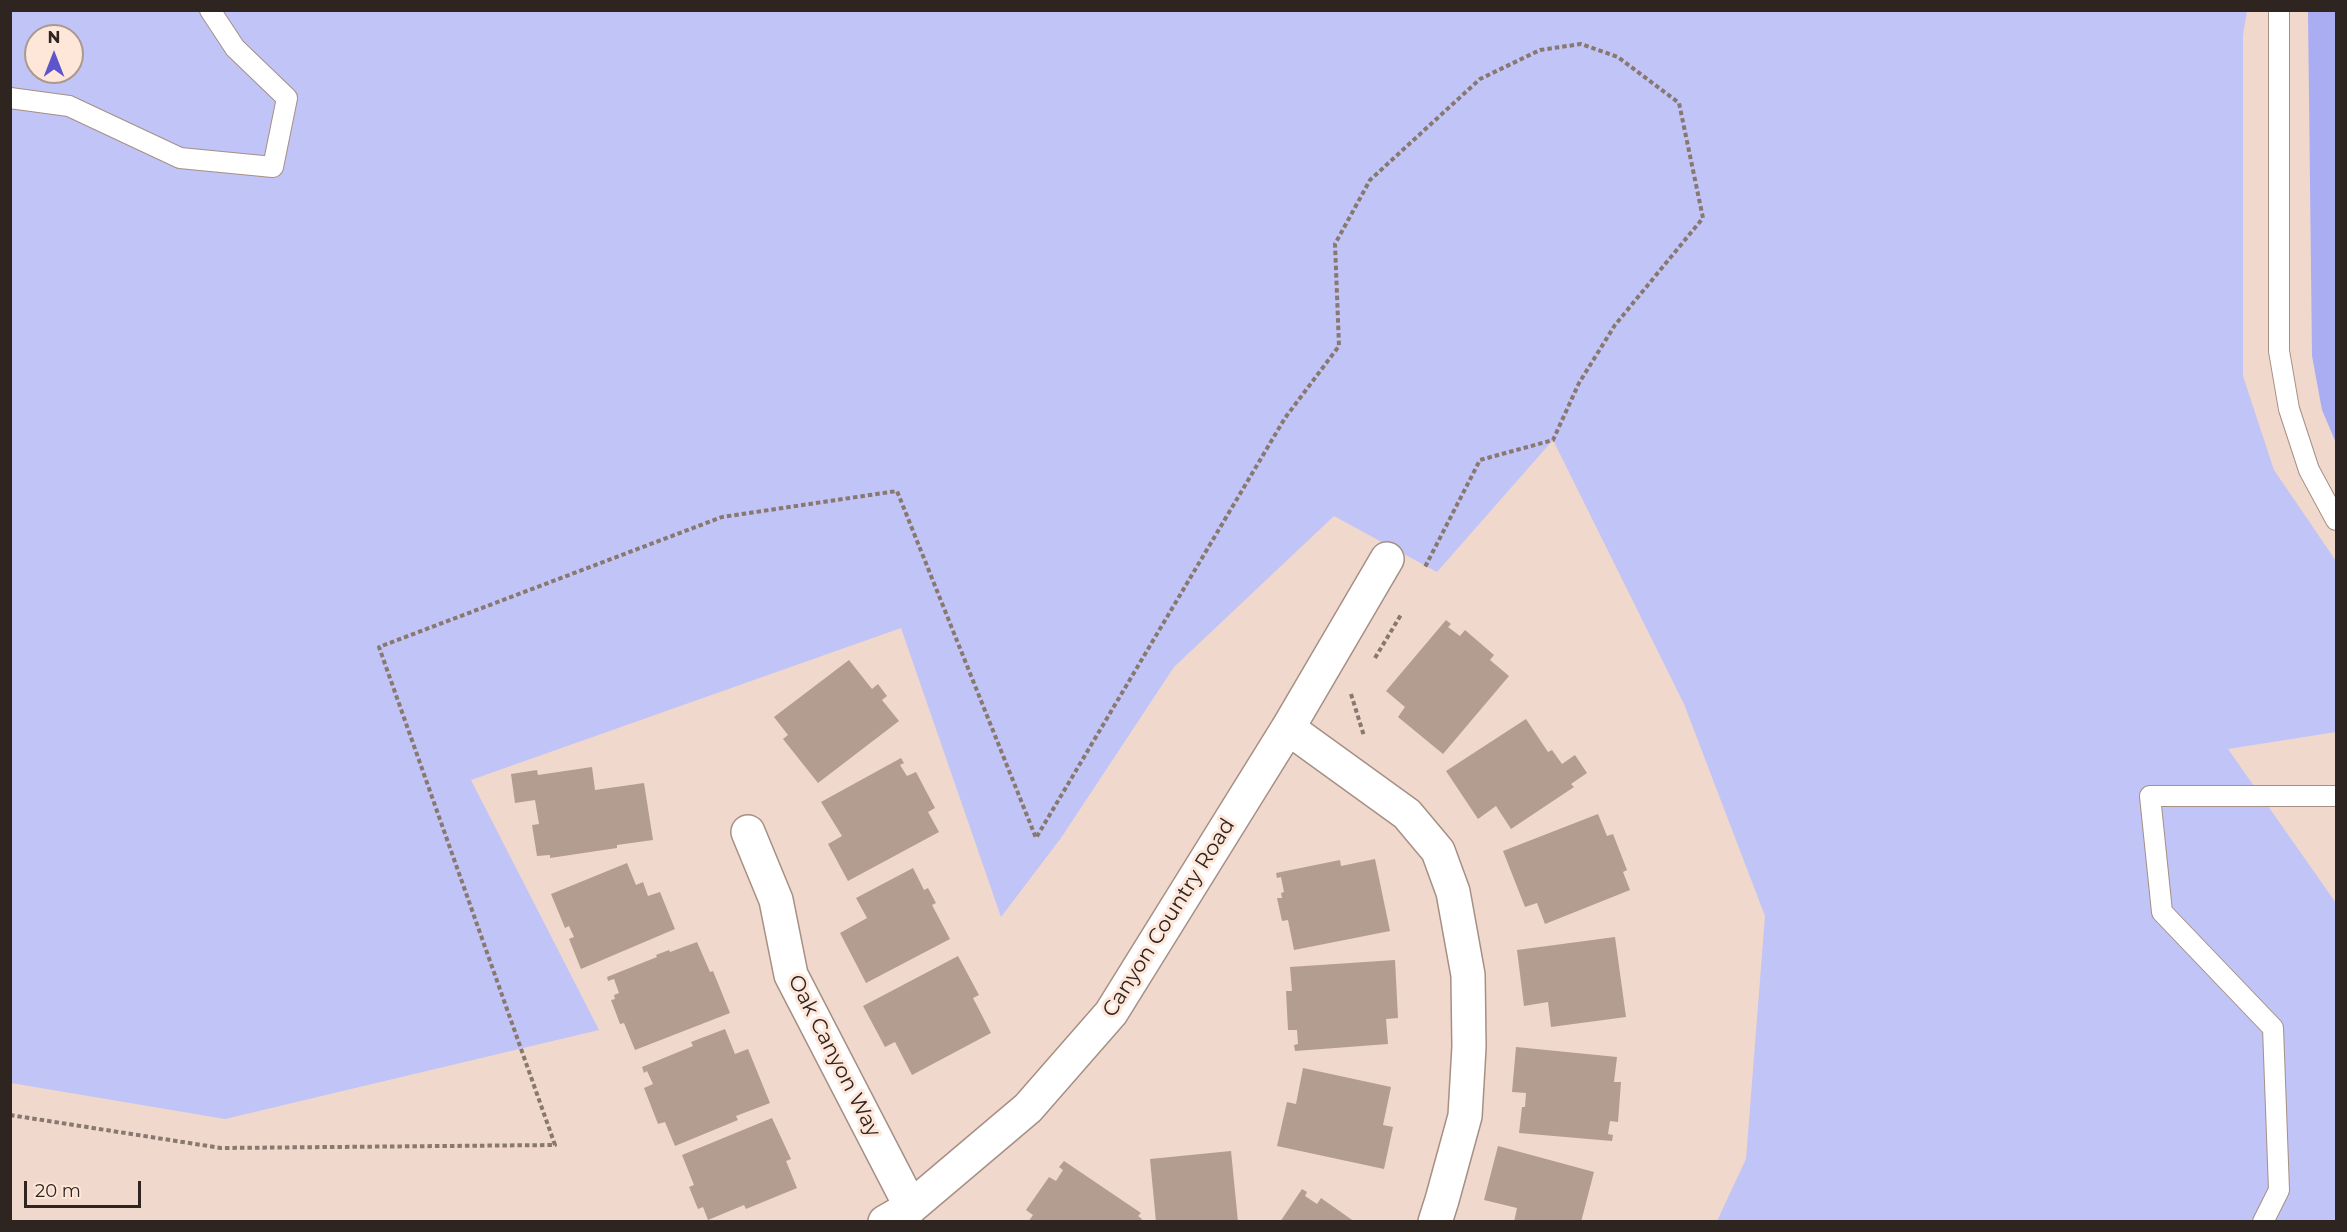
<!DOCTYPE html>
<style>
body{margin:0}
#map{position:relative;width:2347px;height:1232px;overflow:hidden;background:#f1d8cc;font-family:Montserrat,sans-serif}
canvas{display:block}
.frame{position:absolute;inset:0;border:12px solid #2e2520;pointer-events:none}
.north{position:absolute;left:24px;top:24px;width:60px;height:60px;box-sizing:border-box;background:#fee6d9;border:2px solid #ab998f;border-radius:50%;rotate:0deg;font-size:16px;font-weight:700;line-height:24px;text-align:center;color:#2e2520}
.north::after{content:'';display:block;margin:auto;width:21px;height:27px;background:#5e54cc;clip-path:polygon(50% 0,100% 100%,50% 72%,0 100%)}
.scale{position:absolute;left:24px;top:1181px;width:117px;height:27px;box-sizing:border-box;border:3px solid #2e2520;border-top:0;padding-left:8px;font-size:18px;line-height:21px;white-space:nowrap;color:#2e2520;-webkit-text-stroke:4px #fee6d9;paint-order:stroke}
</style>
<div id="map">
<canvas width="2347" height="1232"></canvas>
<div class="frame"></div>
<div class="north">N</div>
<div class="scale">20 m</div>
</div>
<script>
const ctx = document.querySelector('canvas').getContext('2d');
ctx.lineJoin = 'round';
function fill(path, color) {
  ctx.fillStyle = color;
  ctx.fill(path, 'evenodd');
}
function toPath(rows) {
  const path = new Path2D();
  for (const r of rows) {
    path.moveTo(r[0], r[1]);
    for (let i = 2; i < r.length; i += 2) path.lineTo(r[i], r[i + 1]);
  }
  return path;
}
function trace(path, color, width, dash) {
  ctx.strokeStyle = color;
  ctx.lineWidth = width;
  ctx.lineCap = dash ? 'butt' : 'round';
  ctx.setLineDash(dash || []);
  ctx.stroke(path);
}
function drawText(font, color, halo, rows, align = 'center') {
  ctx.font = font + ' Montserrat,sans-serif';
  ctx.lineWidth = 6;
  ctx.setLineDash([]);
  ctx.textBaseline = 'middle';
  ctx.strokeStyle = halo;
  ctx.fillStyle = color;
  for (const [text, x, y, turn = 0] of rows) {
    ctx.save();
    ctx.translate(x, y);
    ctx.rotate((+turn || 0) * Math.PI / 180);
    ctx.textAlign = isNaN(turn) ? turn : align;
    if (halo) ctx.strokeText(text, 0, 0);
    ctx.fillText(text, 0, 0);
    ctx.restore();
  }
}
fill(toPath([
 [10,11,2247,11,2243,35,2243,376,2274,470,2336,561,2336,732,2228,749,2336,903,2336,1221,1717,1221,1746,1159,1765,916,1684,704,1553,440,1437,572,1334,516,1174,667,1061,838,1001,917,901,628,471,780,599,1030,225,1119,11,1083],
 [36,36,72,36,72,72,36,72]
]), '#c1c4f6');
fill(toPath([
 [2308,11,2336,11,2336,443,2322,410,2312,356]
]), '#abadf3');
fill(toPath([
 [1446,620,1451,624,1448,627,1460,636,1465,630,1494,655,1490,660,1509,676,1443,754,1398,717,1405,707,1386,691],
 [849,660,872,689,878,684,887,696,882,700,899,721,818,783,783,739,788,735,774,717],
 [1526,719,1548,752,1552,750,1562,764,1575,755,1587,773,1571,784,1574,787,1511,829,1496,806,1478,819,1446,771],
 [901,758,904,763,900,765,907,776,916,772,935,808,928,812,939,832,848,881,828,844,842,836,821,802],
 [592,767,595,790,644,783,653,840,617,845,617,848,550,858,550,855,537,856,532,825,539,824,535,800,515,803,511,774,537,770,538,775],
 [1598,814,1607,836,1613,834,1627,870,1623,872,1630,890,1545,924,1537,903,1525,907,1503,851],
 [1375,859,1390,931,1294,950,1288,920,1282,921,1277,898,1282,898,1281,893,1284,892,1281,877,1277,878,1276,873,1340,860,1341,866],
 [627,863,636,885,643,882,648,896,660,892,675,929,581,969,569,939,574,937,569,926,565,928,551,894],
 [913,868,924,890,928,888,936,903,932,905,950,939,866,983,840,933,867,918,856,898],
 [1615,937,1626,1017,1551,1027,1548,1002,1524,1006,1517,950],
 [697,942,710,972,713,971,730,1013,635,1050,624,1023,620,1024,611,1000,615,999,614,995,619,993,614,979,608,981,607,977,657,957,656,955,669,950,670,952],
 [958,956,979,995,973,998,991,1033,912,1075,895,1042,885,1047,863,1006],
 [1395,960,1398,1018,1386,1019,1388,1044,1295,1051,1294,1045,1298,1044,1297,1030,1288,1030,1286,991,1292,991,1290,967],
 [725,1029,735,1054,748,1049,770,1103,736,1116,738,1120,675,1146,665,1122,658,1124,644,1088,653,1084,647,1071,644,1073,642,1067,693,1046,691,1042],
 [1516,1047,1617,1057,1614,1082,1621,1082,1618,1122,1610,1121,1608,1134,1613,1135,1612,1141,1519,1133,1522,1107,1525,1107,1526,1093,1512,1092],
 [1303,1068,1391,1087,1383,1125,1393,1127,1384,1169,1277,1146,1287,1102,1296,1104],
 [772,1118,791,1159,786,1161,797,1188,746,1209,744,1205,708,1220,703,1207,698,1209,689,1187,694,1185,682,1155],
 [1498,1146,1594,1172,1581,1222,1514,1222,1517,1208,1484,1200],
 [1231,1151,1238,1222,1156,1222,1150,1159],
 [1064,1161,1141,1213,1138,1216,1142,1219,1140,1222,1028,1222,1033,1215,1026,1210,1049,1177,1056,1181,1063,1170,1059,1167],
 [1302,1189,1307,1192,1305,1196,1317,1204,1321,1198,1355,1222,1280,1222]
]), '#b39c90');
const service = toPath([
 [2279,10,2279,351,2289,409,2309,470,2336,520],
 [10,98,69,106,180,158,273,167,287,98,235,48,210,10],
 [2263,1222,2279,1190,2273,1028,2162,912,2150,796,2336,796]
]);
const minor = toPath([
 [1288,728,1407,814,1438,851,1453,892,1468,975,1469,1047,1465,1116,1442,1200,1435,1222],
 [748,832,776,900,791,975,911,1207],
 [885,1222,911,1207,1028,1108,1111,1013,1288,728,1387,559]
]);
trace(service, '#a68f84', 22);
trace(minor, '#a68f84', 36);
trace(toPath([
 [1375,658,1402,613],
 [1351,694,1364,736],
 [10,1115,221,1148,555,1145,379,647,722,517,897,491,1036,838,1285,418,1339,346,1335,244,1370,180,1480,79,1540,50,1581,44,1618,57,1679,103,1703,218,1615,325,1579,383,1553,440,1480,460,1424,569]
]), '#88786f', 4, [4.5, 3]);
trace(service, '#fff', 20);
trace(minor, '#fff', 33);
drawText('21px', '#2e2520', '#fee6d9', [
 ["Canyon Country Road",1169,918,-58],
 ["Oak Canyon Way",834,1056,63]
]);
</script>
